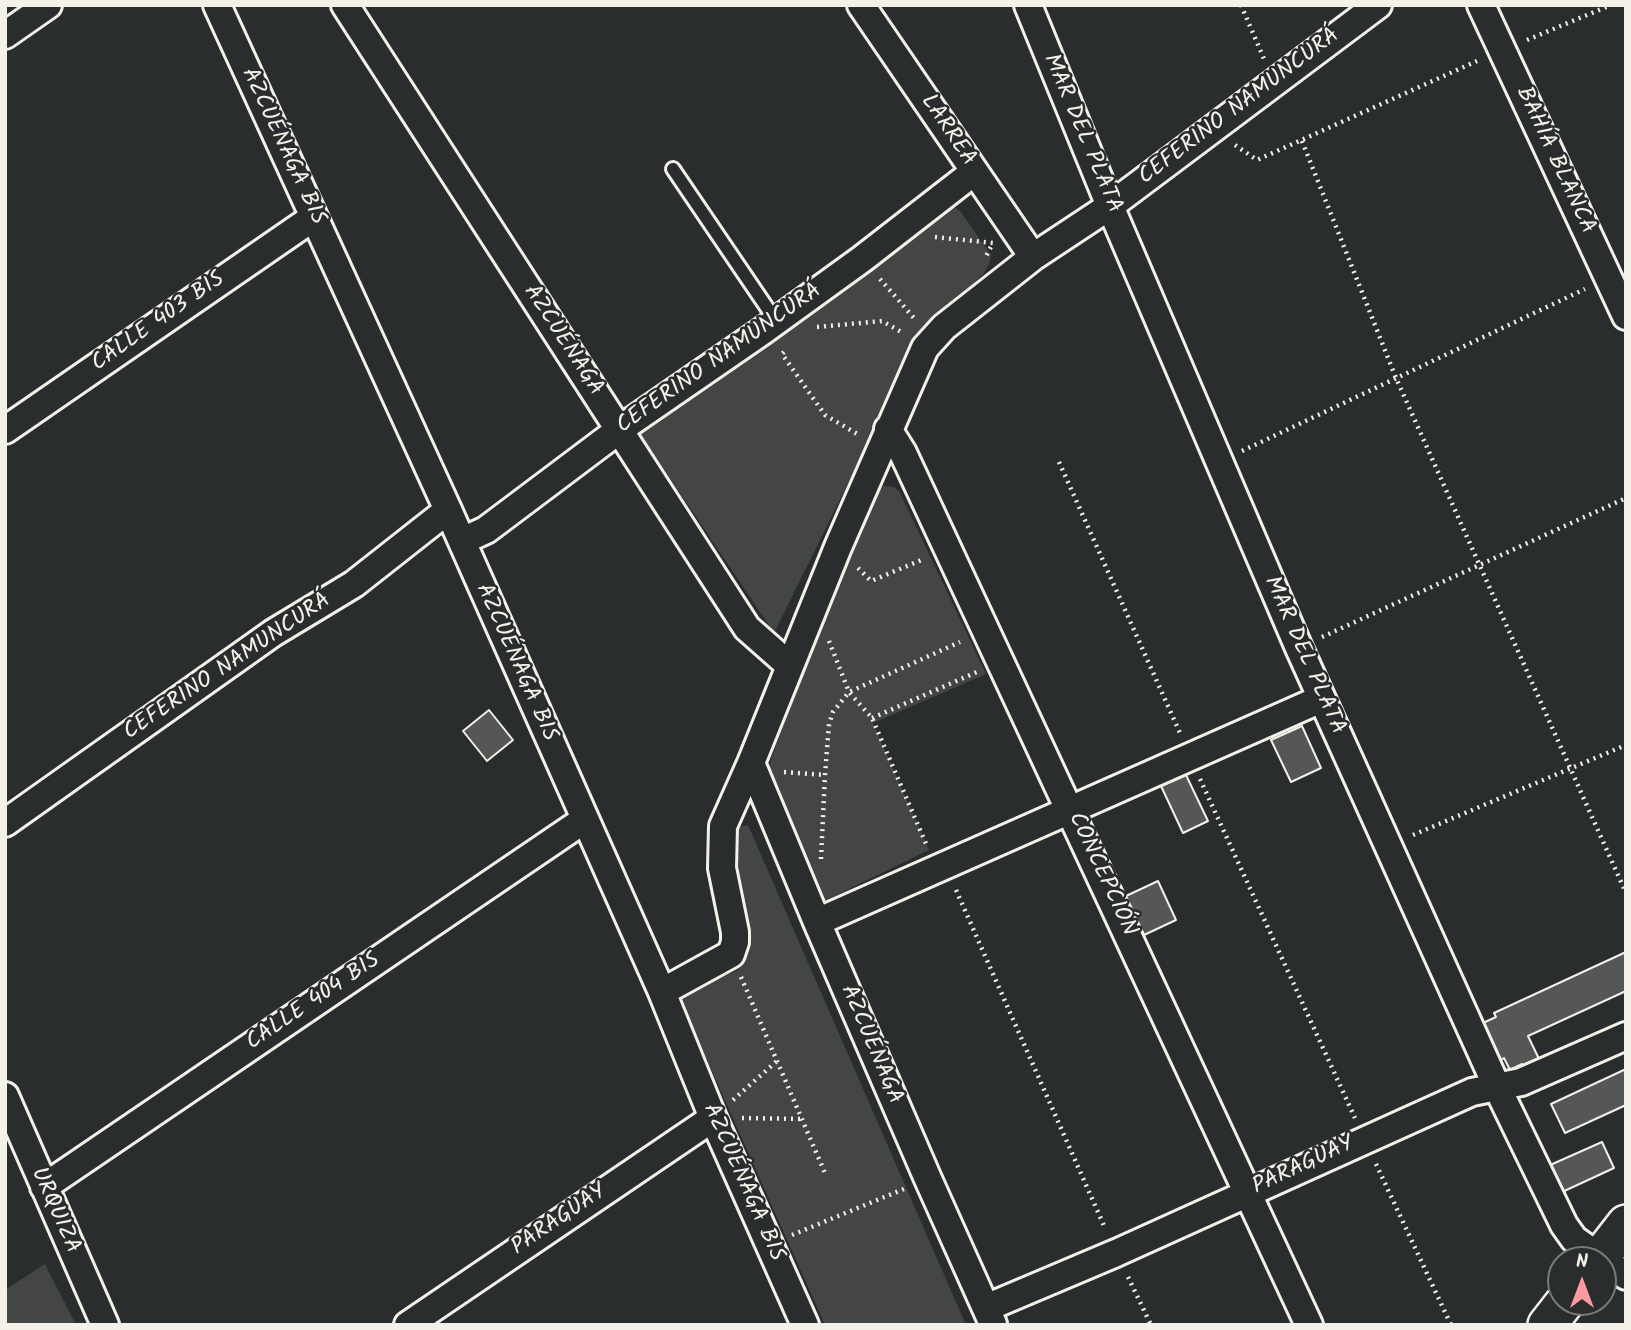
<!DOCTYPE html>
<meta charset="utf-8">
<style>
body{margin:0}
#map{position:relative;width:1631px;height:1330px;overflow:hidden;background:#2a2d2e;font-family:Kalam,sans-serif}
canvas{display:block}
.frame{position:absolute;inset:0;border:7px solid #f4f1e8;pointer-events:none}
.north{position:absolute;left:1547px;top:1246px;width:70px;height:70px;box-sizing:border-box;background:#2a2d2e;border:2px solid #7b7b78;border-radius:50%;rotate:0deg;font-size:19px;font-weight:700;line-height:28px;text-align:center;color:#f4f1e8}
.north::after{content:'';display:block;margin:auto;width:24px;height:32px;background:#ff9aa2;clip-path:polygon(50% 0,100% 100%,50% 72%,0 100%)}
</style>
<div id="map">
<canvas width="1631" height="1330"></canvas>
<div class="frame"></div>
<div class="north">N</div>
</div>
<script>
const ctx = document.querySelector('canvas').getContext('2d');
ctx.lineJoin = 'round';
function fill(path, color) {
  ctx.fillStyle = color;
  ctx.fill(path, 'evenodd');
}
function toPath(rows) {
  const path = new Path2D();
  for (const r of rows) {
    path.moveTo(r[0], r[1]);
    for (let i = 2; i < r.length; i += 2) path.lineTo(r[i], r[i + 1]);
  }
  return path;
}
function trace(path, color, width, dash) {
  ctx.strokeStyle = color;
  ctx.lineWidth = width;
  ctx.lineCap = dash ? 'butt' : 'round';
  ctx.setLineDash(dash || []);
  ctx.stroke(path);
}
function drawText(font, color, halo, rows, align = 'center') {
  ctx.font = font + ' Kalam,sans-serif';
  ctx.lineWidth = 5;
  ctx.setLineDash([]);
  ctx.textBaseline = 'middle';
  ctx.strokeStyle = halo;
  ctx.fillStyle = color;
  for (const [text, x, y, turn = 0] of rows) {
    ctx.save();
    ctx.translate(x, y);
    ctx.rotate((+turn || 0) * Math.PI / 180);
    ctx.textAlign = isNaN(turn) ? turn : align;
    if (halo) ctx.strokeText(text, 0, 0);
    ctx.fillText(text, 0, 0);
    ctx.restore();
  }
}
fill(toPath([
 [943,207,954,207,961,212,991,255,989,264,984,273,921,336,774,633,635,426],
 [885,486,894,487,900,493,986,674,873,723,929,850,822,902,771,785,769,765,869,494,877,487],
 [748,825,966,1325,825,1325,679,997,738,970,747,953,747,929,733,882,732,829],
 [45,1264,76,1325,5,1325,5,1290]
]), '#444645');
const building = toPath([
 [489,710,513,740,487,761,463,731,489,710],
 [1302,726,1321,768,1291,782,1271,740,1302,726],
 [1186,775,1208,821,1183,833,1161,786,1186,775],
 [1158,881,1176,920,1144,935,1126,896,1158,881],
 [1626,952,1626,991,1528,1036,1540,1061,1525,1068,1522,1064,1510,1070,1504,1058,1501,1060,1483,1023,1496,1017,1494,1013,1626,952],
 [1626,1069,1626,1105,1565,1133,1551,1104,1626,1069],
 [1602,1142,1614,1168,1560,1193,1548,1166,1602,1142]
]);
fill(building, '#555756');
trace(building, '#f4f1e8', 2);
const service = toPath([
 [673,169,776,321]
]);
const minor = toPath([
 [217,5,448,510,662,992,713,1118,805,1325],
 [345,5,747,628,790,666],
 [861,5,1033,257],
 [1028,5,1110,206,1299,648,1497,1087,1564,1225,1574,1239,1626,1276],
 [1481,5,1626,316],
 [5,35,48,5],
 [888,429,903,453,1309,1325],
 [5,430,314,217],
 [462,541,486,530,619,430,764,330,862,259,974,172],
 [751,763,817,922,928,1179,993,1324],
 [5,823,273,633,354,584,448,510],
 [817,922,1321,699],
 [662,992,731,954,735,942,735,932,722,868,723,826,751,763,838,547,925,348,944,327,1033,257,1110,206,1378,5],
 [5,1096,105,1325],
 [44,1187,584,820],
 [986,1308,1116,1253,1472,1092,1521,1082,1626,1036],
 [408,1325,713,1118]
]);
const secondary = toPath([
 [1598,1260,1626,1224],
 [1547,1325,1565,1302]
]);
trace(service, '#f4f1e8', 18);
trace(minor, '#f4f1e8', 32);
trace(secondary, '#f4f1e8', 42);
trace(toPath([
 [1241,5,1264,59],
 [1527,40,1611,5],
 [1302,141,1396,378,1626,893],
 [1235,145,1257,160,1477,61],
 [935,237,993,243,985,258],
 [880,279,914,318],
 [817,327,882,321,903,333],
 [784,352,782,354,825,415,859,435],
 [1242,451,1585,289],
 [1059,462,1180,733],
 [858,568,871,581,924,559],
 [1322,637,1626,498],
 [829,641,849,692,872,718,927,846],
 [872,718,977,672],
 [784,772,825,775],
 [1200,779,1355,1118],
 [1413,835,1626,745],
 [821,859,825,775,829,724,833,712,849,692,960,642],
 [956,890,1105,1228],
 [741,977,825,1173],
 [733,1100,777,1061],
 [742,1118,802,1119],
 [1376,1164,1451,1325],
 [792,1235,904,1189],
 [1128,1277,1151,1325]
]), '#f4f1e8', 4.5, [2, 5]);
trace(service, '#2a2d2e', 12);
trace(minor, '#2a2d2e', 26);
trace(secondary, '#2a2d2e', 37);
drawText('23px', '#f4f1e8', '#2a2d2e', [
 ["CEFERINO NAMUNCURÁ",1240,108,-37],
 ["LARREA",947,131,56],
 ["MAR DEL PLATA",1081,134,67],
 ["AZCUÉNAGA BIS",282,147,65],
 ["BAHÍA BLANCA",1554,161,65],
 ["CALLE 403 BIS",159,323,-35],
 ["AZCUÉNAGA",562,341,57],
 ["CEFERINO NAMUNCURÁ",720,360,-35],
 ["MAR DEL PLATA",1303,656,66],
 ["AZCUÉNAGA BIS",515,663,66],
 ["CEFERINO NAMUNCURÁ",228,668,-34],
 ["CONCEPCIÓN",1101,875,65],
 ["CALLE 404 BIS",314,1003,-34],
 ["AZCUÉNAGA",870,1045,67],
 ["PARAGUAY",1304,1167,-25],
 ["AZCUÉNAGA BIS",742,1183,66],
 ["URQUIZA",54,1211,66],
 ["PARAGUAY",560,1221,-34]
]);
</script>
